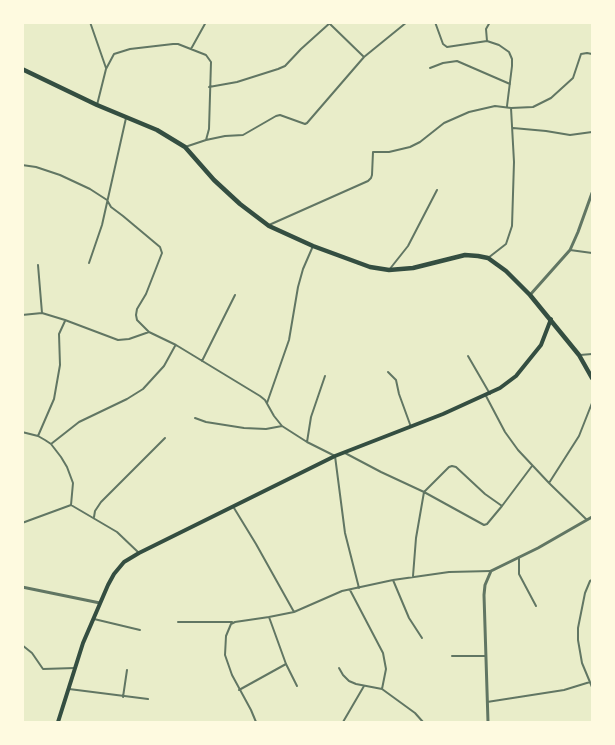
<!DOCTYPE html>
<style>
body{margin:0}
#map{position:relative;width:615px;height:745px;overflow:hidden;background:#e9edc9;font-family:"Exo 2",sans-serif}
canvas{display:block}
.frame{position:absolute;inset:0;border:24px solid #fefae0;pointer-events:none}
</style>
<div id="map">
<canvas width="615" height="745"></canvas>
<div class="frame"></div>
</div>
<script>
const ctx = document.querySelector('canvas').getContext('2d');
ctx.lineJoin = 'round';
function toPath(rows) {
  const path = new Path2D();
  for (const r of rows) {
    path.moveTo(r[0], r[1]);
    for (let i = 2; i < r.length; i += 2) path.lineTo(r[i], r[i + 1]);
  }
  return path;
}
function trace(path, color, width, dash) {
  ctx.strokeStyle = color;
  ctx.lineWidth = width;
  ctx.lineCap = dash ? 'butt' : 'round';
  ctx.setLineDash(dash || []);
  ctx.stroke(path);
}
trace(toPath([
 [90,22,106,68],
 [435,22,443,44,447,47,487,41,499,45,509,52,512,59,512,66,507,106],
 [330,24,364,57],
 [487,41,486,29,490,22],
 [191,49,206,22],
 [430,68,443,63,457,61,510,84],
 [209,87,237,82,278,69,285,66,301,49,331,22],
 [97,105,106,69,114,54,130,49,173,44,178,44,206,55,211,62,209,129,206,140,185,147],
 [513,128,546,131,570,135,592,132],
 [206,140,225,136,243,135,276,116,280,115,305,124,307,123,364,57,407,22],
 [22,165,36,167,60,175,90,189,107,200,111,207,123,216,160,247,162,253,146,294,137,309,136,315,137,320,149,332],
 [269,225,368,181,371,178,372,175,373,152,389,152,410,147,420,142,444,123,469,112,495,106,511,108],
 [570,250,592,253],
 [488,258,506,244,512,226,514,162,511,108,533,107,551,98,573,78,581,54,587,53,592,54],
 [89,263,102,225,126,118],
 [38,265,42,313],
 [389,270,408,246,437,190],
 [22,315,42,313,65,320,118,340,129,339,149,332,176,345,260,396,265,400,274,416,282,426,307,442,335,456,345,533,359,588],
 [580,355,592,354],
 [468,356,490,394],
 [202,361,235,295],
 [388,372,396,380,399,394,411,427],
 [486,396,505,432,518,450,549,483,587,520],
 [267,403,289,340,298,287,303,269,313,246],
 [195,418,206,422,244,428,266,429,282,426],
 [22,432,38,436,45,440,51,444,61,457,67,467,73,483,71,505],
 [38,436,54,399,60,365,59,334,65,321],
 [307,442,311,417,325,376],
 [51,444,79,422,127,399,143,389,164,366,175,346],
 [345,453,381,472,424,492,484,525,487,524,502,506],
 [549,483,579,436,592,403],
 [234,508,256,544,294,612],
 [94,517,95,511,101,502,165,438],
 [22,523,71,505,117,532,139,553],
 [519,557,519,574,536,606],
 [413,576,416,538,424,492,449,467,452,466,456,467,485,494,502,506,532,466],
 [393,580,409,618,422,638],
 [592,580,590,581,585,593,578,628,578,640,582,663,592,687],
 [350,590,383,653,386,669,382,689],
 [269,617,286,664,297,686],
 [94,619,140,630],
 [178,622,232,622],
 [22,645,32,653,43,669,75,668],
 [452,656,485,656],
 [339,668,343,675,349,681,356,684,382,689,415,713,423,722],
 [69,689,148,699],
 [239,690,286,664],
 [123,697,127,670],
 [487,702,564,690,590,682],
 [256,722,251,710,232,675,225,655,226,636,231,624,235,622,269,617,294,612,342,591,393,580,449,572,491,571],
 [343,722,364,686]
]), '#617663', 2);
trace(toPath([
 [530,295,570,250,578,232,592,193],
 [22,587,100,603],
 [488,722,484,595,485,585,491,571,538,548,592,517]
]), '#617663', 3);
trace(toPath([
 [58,722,83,643,108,585,114,574,124,562,139,553,335,456,443,414,500,388,516,376,541,345,551,319]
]), '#344e41', 4);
trace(toPath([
 [22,69,97,105,157,130,185,147,214,180,240,204,269,226,313,246,370,267,389,270,413,268,465,255,478,256,488,258,506,271,530,295,579,355,592,378]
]), '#344e41', 4.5);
</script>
